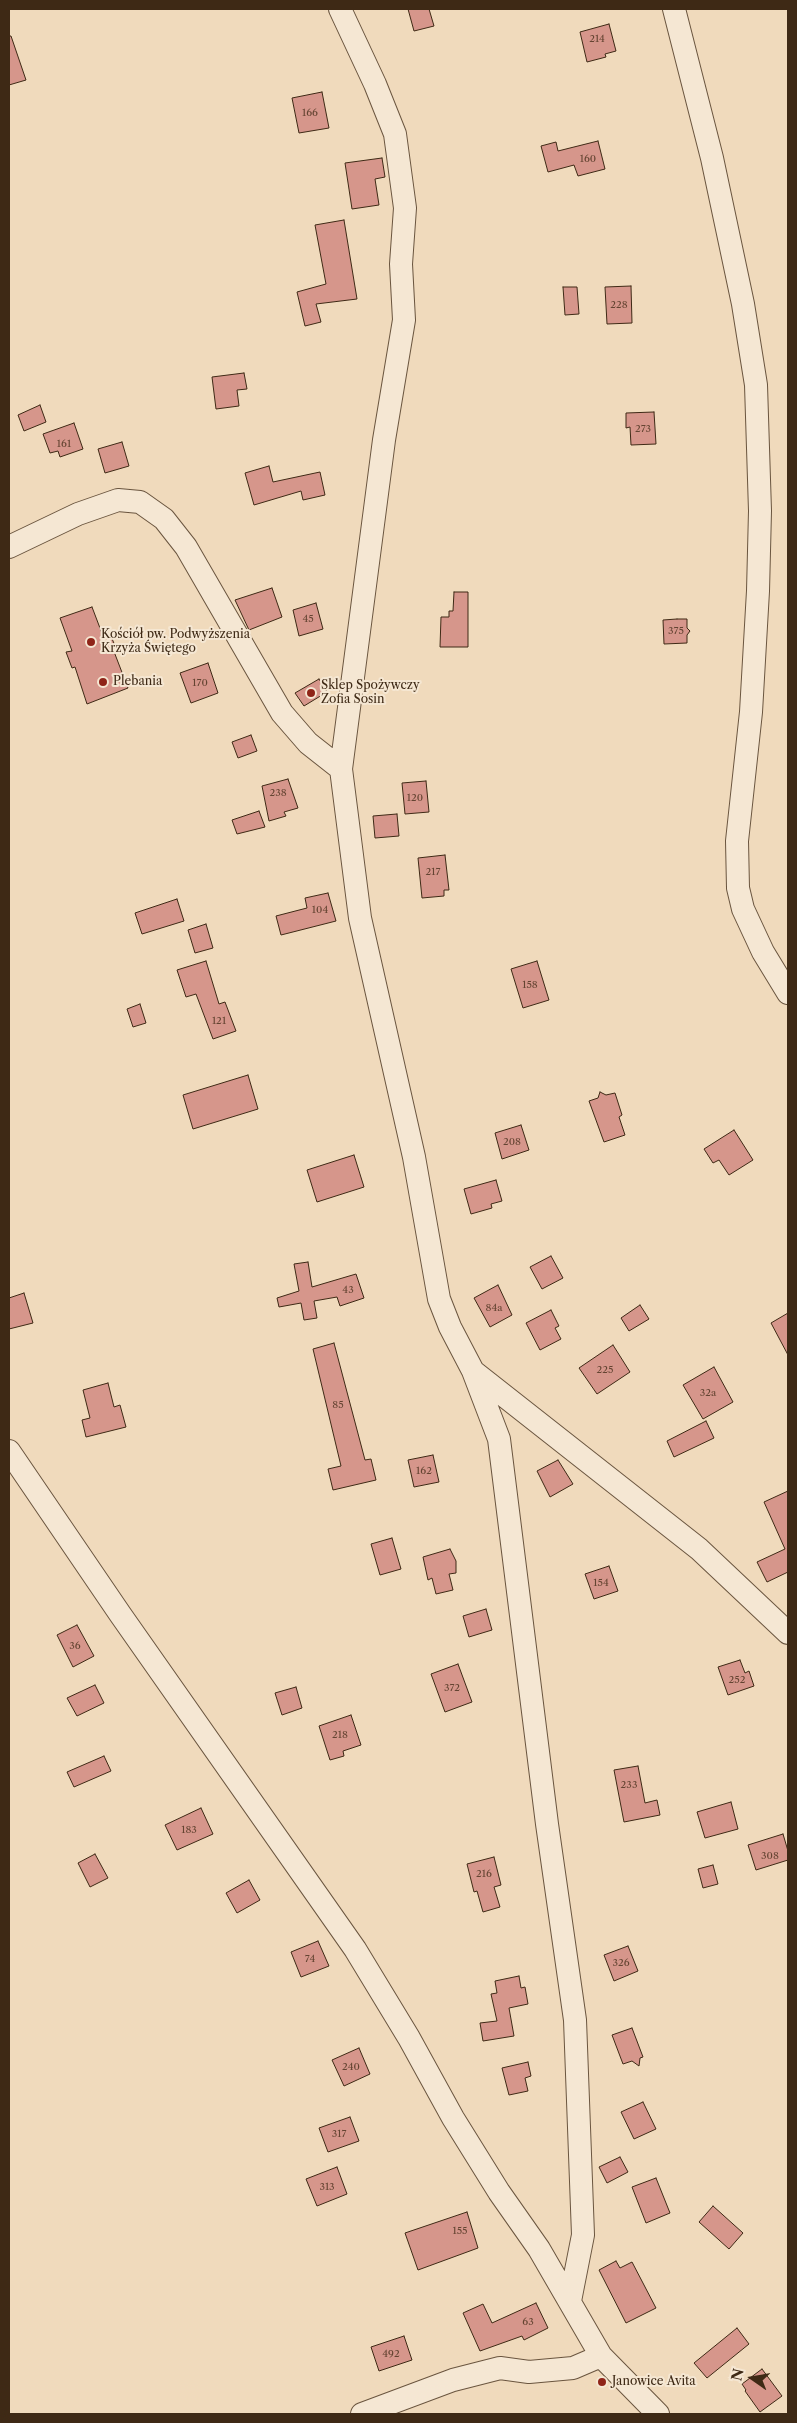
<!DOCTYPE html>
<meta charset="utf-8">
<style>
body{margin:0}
#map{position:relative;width:797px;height:2423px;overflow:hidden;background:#f0dabc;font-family:"Libre Caslon Text",serif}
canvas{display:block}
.frame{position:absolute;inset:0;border:10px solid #3e2915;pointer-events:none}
.north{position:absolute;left:727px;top:2353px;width:50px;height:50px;-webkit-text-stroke:4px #f5e7d3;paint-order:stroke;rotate:283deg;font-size:14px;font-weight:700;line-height:20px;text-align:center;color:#3e2915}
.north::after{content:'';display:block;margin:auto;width:18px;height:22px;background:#3e2915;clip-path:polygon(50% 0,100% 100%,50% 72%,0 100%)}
</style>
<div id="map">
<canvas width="797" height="2423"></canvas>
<div class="frame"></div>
<div class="north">N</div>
</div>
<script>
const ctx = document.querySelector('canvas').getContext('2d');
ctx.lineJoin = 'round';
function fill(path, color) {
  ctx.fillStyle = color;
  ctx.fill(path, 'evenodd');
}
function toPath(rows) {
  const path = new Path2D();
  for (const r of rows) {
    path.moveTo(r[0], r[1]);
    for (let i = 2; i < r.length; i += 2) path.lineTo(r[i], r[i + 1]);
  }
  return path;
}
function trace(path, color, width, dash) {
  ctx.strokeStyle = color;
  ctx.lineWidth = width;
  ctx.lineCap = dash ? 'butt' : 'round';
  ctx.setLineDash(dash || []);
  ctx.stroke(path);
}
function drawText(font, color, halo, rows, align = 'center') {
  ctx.font = font + ' "Libre Caslon Text",serif';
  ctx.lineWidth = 4;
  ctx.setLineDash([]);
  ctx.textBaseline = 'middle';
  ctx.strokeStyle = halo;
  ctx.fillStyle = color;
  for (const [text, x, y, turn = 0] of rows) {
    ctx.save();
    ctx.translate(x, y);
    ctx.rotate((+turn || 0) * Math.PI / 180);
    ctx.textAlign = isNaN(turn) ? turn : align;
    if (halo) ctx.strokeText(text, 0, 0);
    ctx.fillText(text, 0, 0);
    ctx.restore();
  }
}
const building = toPath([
 [408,9,429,9,434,26,414,31,408,9],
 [609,24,616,51,605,54,606,57,587,62,580,32,609,24],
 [9,36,11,36,26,80,9,85,9,36],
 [322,92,329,128,299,133,292,98,322,92],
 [598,141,605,169,578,176,574,165,548,172,541,146,556,142,558,151,598,141],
 [382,158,385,177,375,179,379,205,352,209,345,163,382,158],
 [344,220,357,299,316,304,321,322,305,326,297,292,326,284,315,225,344,220],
 [631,286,632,323,607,324,605,287,631,286],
 [563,287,577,287,579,314,565,315,563,287],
 [244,373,247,389,237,390,239,406,216,409,212,377,244,373],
 [40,405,46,422,24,431,18,415,40,405],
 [654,412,656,444,631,445,630,427,626,428,626,413,654,412],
 [74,423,83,449,60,457,58,451,50,453,43,434,74,423],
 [122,442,129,466,105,473,98,449,122,442],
 [269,466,273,482,320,472,325,495,303,500,301,491,254,505,245,473,269,466],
 [272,588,282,617,249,630,235,600,272,588],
 [454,592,468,592,468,647,440,647,441,617,449,617,449,611,453,611,454,592],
 [316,603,323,629,299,636,293,610,316,603],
 [92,607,103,636,110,634,116,648,113,649,128,688,87,704,75,667,72,668,66,652,72,651,60,618,92,607],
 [677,619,687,619,687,628,690,631,687,635,687,643,664,644,663,620,677,619],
 [208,663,218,693,191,703,180,673,208,663],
 [319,679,327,692,304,706,295,693,319,679],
 [251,735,257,751,238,758,232,742,251,735],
 [288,779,298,808,284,812,286,816,269,821,262,786,288,779],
 [426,781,429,812,405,814,402,783,426,781],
 [259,811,265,827,237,834,232,820,259,811],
 [397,814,399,836,375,838,373,816,397,814],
 [445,855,449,890,444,890,444,896,422,898,418,858,445,855],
 [328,893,336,921,281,935,276,916,307,908,305,898,328,893],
 [177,899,184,921,142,934,135,913,177,899],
 [206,924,213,948,195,953,188,930,206,924],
 [206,961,219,1004,225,1002,236,1031,213,1039,196,994,186,997,177,970,206,961],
 [537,961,549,1000,523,1008,511,969,537,961],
 [140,1004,146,1023,133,1027,127,1009,140,1004],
 [248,1075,258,1109,193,1129,183,1095,248,1075],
 [600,1092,606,1095,615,1093,622,1115,619,1117,625,1135,604,1142,589,1101,598,1098,600,1092],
 [521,1125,529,1150,502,1159,495,1133,521,1125],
 [734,1130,753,1160,729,1175,719,1160,713,1163,704,1149,734,1130],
 [354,1155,364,1187,317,1202,307,1170,354,1155],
 [496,1180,502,1201,491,1204,492,1208,471,1214,464,1189,496,1180],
 [551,1256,563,1278,542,1289,530,1267,551,1256],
 [308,1262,312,1287,356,1274,364,1298,340,1306,337,1297,314,1301,317,1318,304,1320,301,1303,279,1307,277,1298,299,1291,294,1264,308,1262],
 [498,1285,512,1315,490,1327,474,1298,498,1285],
 [24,1293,33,1323,9,1329,9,1298,24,1293],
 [640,1305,649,1319,629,1331,621,1318,640,1305],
 [551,1310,559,1326,555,1328,561,1339,540,1350,526,1323,551,1310],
 [788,1313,788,1355,771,1323,788,1313],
 [334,1343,365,1460,371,1459,376,1480,333,1490,328,1469,341,1466,313,1349,334,1343],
 [613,1345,630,1372,597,1394,579,1368,613,1345],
 [714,1367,733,1402,703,1419,683,1385,714,1367],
 [108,1383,114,1407,120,1405,126,1427,86,1437,82,1420,90,1418,83,1390,108,1383],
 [706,1421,714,1438,674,1457,667,1441,706,1421],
 [433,1455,439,1482,414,1487,408,1460,433,1455],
 [558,1460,573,1484,550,1497,537,1471,558,1460],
 [788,1491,788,1572,767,1582,757,1562,785,1549,764,1502,788,1491],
 [392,1538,401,1569,380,1575,371,1544,392,1538],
 [450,1549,456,1561,456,1573,449,1574,453,1590,436,1594,432,1578,428,1580,423,1557,450,1549],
 [609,1566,618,1591,594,1599,585,1574,609,1566],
 [486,1609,492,1630,469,1637,463,1616,486,1609],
 [77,1625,94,1656,73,1667,57,1635,77,1625],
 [740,1660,745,1673,749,1671,754,1686,728,1695,718,1667,740,1660],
 [458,1664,472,1702,445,1712,431,1674,458,1664],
 [95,1685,104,1703,77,1716,67,1698,95,1685],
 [296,1687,302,1708,282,1715,275,1693,296,1687],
 [351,1715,361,1745,343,1751,344,1756,330,1760,319,1726,351,1715],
 [104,1756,111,1771,74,1787,67,1772,104,1756],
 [638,1766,645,1803,657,1800,660,1815,624,1822,614,1770,638,1766],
 [731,1802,738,1829,705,1838,697,1812,731,1802],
 [201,1808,213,1834,177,1850,165,1825,201,1808],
 [783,1834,788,1851,788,1860,756,1870,748,1845,783,1834],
 [95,1854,108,1878,90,1887,78,1863,95,1854],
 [494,1857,501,1885,494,1887,500,1907,483,1912,477,1891,474,1892,467,1864,494,1857],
 [713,1865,718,1884,703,1888,698,1869,713,1865],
 [249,1880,260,1900,237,1913,226,1893,249,1880],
 [318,1941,329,1966,301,1977,291,1952,318,1941],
 [628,1946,638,1971,614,1981,604,1955,628,1946],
 [519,1976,521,1988,525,1987,528,2004,509,2008,514,2036,483,2041,480,2023,497,2021,491,1994,497,1993,495,1981,519,1976],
 [632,2028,643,2057,640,2058,639,2066,632,2061,623,2064,612,2035,632,2028],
 [359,2048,370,2074,344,2086,332,2060,359,2048],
 [528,2062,531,2076,525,2078,528,2091,509,2095,502,2068,528,2062],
 [643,2102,656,2129,634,2139,621,2112,643,2102],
 [350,2117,359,2141,328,2152,319,2128,350,2117],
 [620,2157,628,2172,607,2183,599,2167,620,2157],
 [337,2167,347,2194,317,2206,306,2179,337,2167],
 [656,2178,670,2213,646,2223,632,2187,656,2178],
 [713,2206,743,2233,729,2249,699,2222,713,2206],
 [467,2212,478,2248,418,2270,405,2233,467,2212],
 [616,2261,620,2268,632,2262,656,2308,626,2323,599,2270,616,2261],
 [536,2303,548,2328,524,2340,522,2336,480,2351,463,2313,483,2304,492,2323,536,2303],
 [737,2328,749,2344,707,2378,694,2363,737,2328],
 [404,2336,412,2360,379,2371,371,2347,404,2336],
 [762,2369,782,2396,760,2412,745,2391,746,2390,742,2384,762,2369]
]);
fill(building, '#d6968b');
trace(building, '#3e2915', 1);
const minor = toPath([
 [340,9,375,84,395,134,405,208,401,264,404,320,384,440,341,769,360,918,414,1157,439,1299,450,1327,473,1371,499,1439,547,1824,575,2020,583,2235,570,2301],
 [674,9,712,158,743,304,756,385,760,511,758,591,751,712,737,841,738,888,743,909,763,952,788,993],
 [9,547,78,514,118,500,140,502,164,519,186,547,282,713,308,743,341,769],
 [474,1372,699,1549,788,1633],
 [9,1451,120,1614,355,1949,409,2038,453,2118,499,2192,539,2249,601,2356,658,2414],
 [362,2414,453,2380,500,2368,529,2372,573,2368,601,2356]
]);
trace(minor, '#6a553f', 24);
trace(minor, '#f5e7d3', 22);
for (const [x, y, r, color] of [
 [91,642,5,"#8f2418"],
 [103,682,5,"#8f2418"],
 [311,693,5,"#8f2418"],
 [602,2382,5,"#8f2418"]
]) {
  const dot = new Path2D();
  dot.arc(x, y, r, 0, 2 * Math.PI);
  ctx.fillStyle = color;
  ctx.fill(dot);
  trace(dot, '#f5e7d3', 2);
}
drawText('10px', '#644432', null, [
 ["214",597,39],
 ["166",310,113],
 ["160",588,159],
 ["228",619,305],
 ["273",643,429],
 ["161",64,444],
 ["45",308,619],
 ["375",676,631],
 ["170",200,683],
 ["238",278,793],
 ["120",415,798],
 ["217",433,872],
 ["104",320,910],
 ["158",530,985],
 ["121",219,1021],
 ["208",512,1142],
 ["43",348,1290],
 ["84a",494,1308],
 ["225",605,1370],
 ["32a",708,1393],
 ["85",338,1405],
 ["162",424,1471],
 ["154",601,1583],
 ["36",75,1646],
 ["252",737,1680],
 ["372",452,1688],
 ["218",340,1735],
 ["233",629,1785],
 ["183",189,1830],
 ["308",770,1856],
 ["216",484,1874],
 ["74",310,1959],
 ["326",621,1963],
 ["240",351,2067],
 ["317",339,2134],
 ["313",327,2187],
 ["155",460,2231],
 ["63",528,2322],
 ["492",391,2354]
]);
drawText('12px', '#3e2915', '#f5e7d3', [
 ["Kościół pw. Podwyższenia",101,635],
 ["Krzyża Świętego",101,649],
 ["Plebania",113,682],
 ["Sklep Spożywczy",321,686],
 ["Zofia Sosin",321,700],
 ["Janowice Avita",612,2382]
], 'left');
</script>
